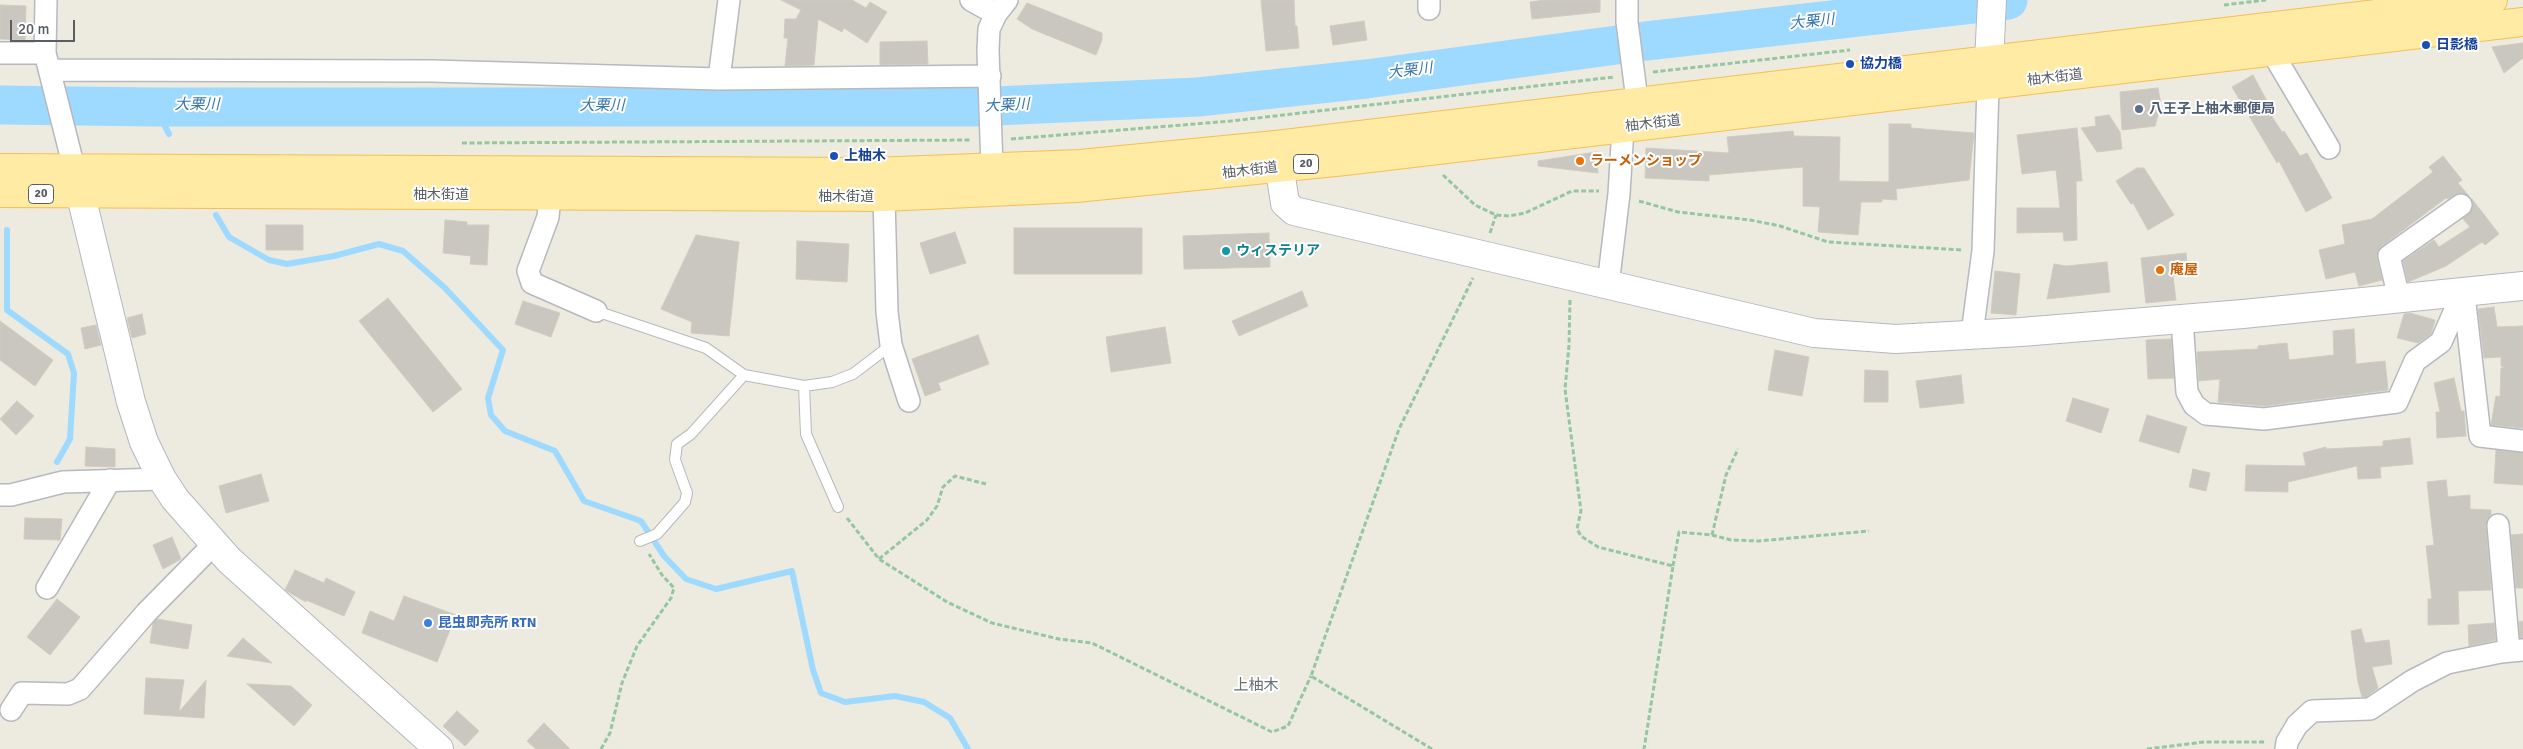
<!DOCTYPE html>
<meta charset="utf-8">
<style>
body{margin:0}
#map{position:relative;width:2523px;height:749px;overflow:hidden;background:#edeae0;font-family:Signika,sans-serif}
canvas{display:block}
.scale{position:absolute;left:10px;top:20px;width:65px;height:22px;box-sizing:border-box;border:2px solid #595e62;border-top:0;padding-left:6px;font-size:15px;line-height:18px;white-space:nowrap;color:#595e62;-webkit-text-stroke:4px #fff;paint-order:stroke}
</style>
<div id="map">
<canvas width="2523" height="749"></canvas>
<div class="scale">20 m</div>
</div>
<script>
const ctx = document.querySelector('canvas').getContext('2d');
ctx.lineJoin = 'round';
function toPath(rows) {
  const path = new Path2D();
  for (const r of rows) {
    path.moveTo(r[0], r[1]);
    for (let i = 2; i < r.length; i += 2) path.lineTo(r[i], r[i + 1]);
  }
  return path;
}
function trace(path, color, width, dash) {
  ctx.strokeStyle = color;
  ctx.lineWidth = width;
  ctx.lineCap = dash ? 'butt' : 'round';
  ctx.setLineDash(dash || []);
  ctx.stroke(path);
}
function fill(path, color) {
  ctx.fillStyle = color;
  ctx.fill(path, 'evenodd');
}
function drawText(font, color, halo, rows, align = 'center') {
  ctx.font = font + ' Signika,"Noto Sans JP",sans-serif';
  ctx.lineWidth = 4;
  ctx.setLineDash([]);
  ctx.textBaseline = 'middle';
  ctx.strokeStyle = halo;
  ctx.fillStyle = color;
  for (const [text, x, y, turn = 0] of rows) {
    ctx.save();
    ctx.translate(x, y);
    ctx.rotate((+turn || 0) * Math.PI / 180);
    ctx.textAlign = isNaN(turn) ? turn : align;
    if (halo) ctx.strokeText(text, 0, 0);
    ctx.fillText(text, 0, 0);
    ctx.restore();
  }
}
trace(toPath([
 [5,105,6,113],
 [155,107,169,134],
 [216,215,229,237,269,260,287,264,334,256,379,244,403,251,445,288,503,350,488,398,491,415,505,431,555,451,584,501,641,521,664,556,686,579,716,589,792,571,813,670,821,693,845,702,895,696,924,702,950,718,968,749],
 [7,230,7,310,68,354,74,373,70,439,57,462]
]), '#9edaff', 6);
trace(toPath([
 [0,105,155,107,972,107,1198,97,1366,79,1646,41,2008,0]
]), '#9edaff', 39);
const building = toPath([
 [781,0,852,0,866,8,870,2,887,12,867,43,844,28,842,32,818,19,814,65,785,66,788,38,784,38,785,19,796,19,801,10,781,0],
 [1261,0,1294,0,1295,26,1297,26,1299,48,1266,51,1261,0],
 [1545,0,1600,0,1600,12,1532,19,1530,2,1545,0],
 [1027,3,1102,33,1102,40,1096,55,1032,29,1017,19,1027,3],
 [0,5,26,6,25,40,0,39,0,5],
 [1364,21,1367,40,1333,45,1330,26,1364,21],
 [927,41,928,64,880,65,880,42,927,41],
 [2523,43,2523,58,2504,73,2492,47,2523,43],
 [2253,75,2267,101,2263,103,2282,132,2284,131,2300,156,2307,153,2332,198,2306,212,2279,161,2277,163,2232,87,2253,75],
 [2158,88,2161,104,2155,126,2122,130,2120,92,2158,88],
 [2109,115,2120,132,2122,149,2097,152,2081,128,2096,126,2095,117,2109,115],
 [1889,124,1911,124,1911,128,1974,133,1969,180,1896,189,1897,200,1882,199,1882,202,1861,202,1858,235,1818,232,1820,207,1803,206,1803,167,1709,175,1709,181,1645,178,1646,148,1729,153,1727,137,1793,131,1794,136,1840,137,1839,181,1889,182,1889,124],
 [2077,128,2082,181,2076,181,2077,240,2064,241,2063,232,2017,233,2017,208,2060,208,2056,170,2022,174,2017,135,2077,128],
 [1596,152,1598,173,1538,166,1538,161,1596,152],
 [2443,156,2462,180,2458,183,2469,196,2460,193,2448,199,2446,198,2382,246,2378,251,2377,258,2382,280,2359,286,2355,272,2326,279,2319,250,2345,244,2342,225,2372,219,2433,172,2429,167,2443,156],
 [2137,168,2144,168,2174,215,2148,230,2133,203,2131,204,2116,181,2137,168],
 [2472,199,2499,234,2485,245,2482,242,2446,266,2408,282,2403,261,2434,240,2439,247,2470,227,2463,219,2472,210,2472,199],
 [445,220,467,222,467,225,489,225,487,265,470,264,471,256,443,253,445,220],
 [266,225,303,225,303,250,266,250,266,225],
 [1014,228,1142,228,1142,274,1014,274,1014,228],
 [955,232,966,263,930,274,920,243,955,232],
 [1269,233,1270,267,1184,269,1183,236,1269,233],
 [696,235,739,242,729,336,691,333,692,322,661,309,696,235],
 [797,241,849,244,847,282,796,279,797,241],
 [2186,253,2188,275,2173,276,2176,300,2146,303,2141,258,2186,253],
 [2107,262,2110,292,2047,299,2054,264,2066,266,2107,262],
 [1995,271,2020,274,2016,315,1991,313,1995,271],
 [1302,291,1308,306,1239,336,1232,321,1302,291],
 [388,298,462,389,433,412,359,321,388,298],
 [523,301,560,313,551,337,515,324,523,301],
 [2494,307,2497,327,2523,326,2523,428,2491,425,2496,396,2500,397,2501,368,2505,367,2501,366,2501,357,2484,358,2478,309,2494,307],
 [2410,313,2435,320,2431,334,2418,343,2397,338,2404,314,2410,313],
 [142,314,146,334,132,338,127,318,142,314],
 [0,321,53,360,35,386,0,360,0,321],
 [96,325,101,345,85,349,81,328,96,325],
 [1165,327,1171,363,1111,372,1106,337,1165,327],
 [2354,329,2356,364,2385,361,2388,390,2264,406,2218,402,2220,379,2199,381,2197,352,2258,349,2258,346,2287,343,2289,360,2334,355,2333,331,2354,329],
 [978,335,989,364,938,383,941,390,925,396,912,359,978,335],
 [2171,339,2174,378,2148,379,2146,340,2171,339],
 [1775,350,1809,357,1802,396,1768,390,1775,350],
 [1865,370,1888,371,1888,402,1864,402,1865,370],
 [1961,375,1964,403,1920,408,1916,381,1961,375],
 [2454,378,2461,411,2464,411,2466,436,2437,438,2436,412,2440,412,2434,383,2454,378],
 [2073,398,2109,409,2101,433,2066,421,2073,398],
 [17,401,34,416,16,435,0,419,17,401],
 [2147,415,2187,427,2179,453,2139,441,2147,415],
 [2410,438,2413,464,2380,467,2381,478,2358,479,2357,466,2288,482,2288,492,2245,491,2246,465,2306,466,2303,453,2326,447,2326,449,2383,446,2383,441,2410,438],
 [86,447,115,449,115,467,85,466,86,447],
 [2496,450,2523,453,2523,485,2494,483,2496,450],
 [2193,469,2210,473,2206,491,2189,487,2193,469],
 [261,474,269,501,226,513,219,486,261,474],
 [2446,480,2448,497,2470,495,2470,509,2491,510,2491,515,2486,526,2491,590,2458,591,2459,624,2428,625,2428,599,2432,599,2426,546,2434,545,2427,482,2446,480],
 [25,518,62,519,60,540,24,539,25,518],
 [2523,534,2523,588,2516,588,2511,535,2523,534],
 [172,537,181,559,163,569,153,545,172,537],
 [295,570,324,583,326,578,355,592,344,616,306,600,306,602,285,590,295,570],
 [404,596,456,615,437,662,362,633,370,611,394,621,404,596],
 [57,599,80,617,50,655,27,637,57,599],
 [157,619,192,625,188,649,150,643,153,623,157,619],
 [2523,621,2523,638,2520,638,2519,622,2523,621],
 [2494,623,2496,640,2469,646,2468,625,2494,623],
 [2361,629,2365,643,2389,640,2392,664,2372,667,2378,688,2366,697,2362,697,2358,682,2351,631,2361,629],
 [243,638,272,663,227,656,243,638],
 [146,678,184,680,179,712,206,680,204,718,144,714,146,678],
 [247,684,291,686,312,705,294,726,247,684],
 [457,711,479,731,465,746,443,726,457,711],
 [544,723,570,749,536,749,527,741,544,723]
]);
fill(building, '#cac6c0');
trace(building, '#d2cbbf', 1);
const lane = toPath([
 [596,311,706,348,744,375,804,386,832,382,853,374,891,345],
 [804,386,806,434,838,507],
 [640,541,657,534,685,502,687,493,675,460,677,444,691,434,744,375]
]);
const street = toPath([
 [46,0,45,53,74,168],
 [971,0,996,14],
 [1627,0,1627,22,1637,100],
 [1429,9,1429,0],
 [2272,52,2329,148],
 [0,53,45,53],
 [50,70,432,71,719,79,990,76],
 [719,79,729,0],
 [992,168,988,50,989,29,996,14,1007,0],
 [550,196,548,217,528,271,532,283,596,311],
 [884,197,887,312,891,345,909,401],
 [1608,285,1619,194,1623,128],
 [2464,295,2480,436,2523,441],
 [2399,298,2389,256,2461,205],
 [2182,319,2187,392,2194,405,2206,414,2264,419,2397,402,2415,361,2441,342,2463,292],
 [1972,334,1983,251,1988,86],
 [0,495,11,495,63,482,162,479],
 [2498,525,2509,651],
 [47,588,110,480],
 [11,710,22,693,68,694,80,689,146,613,214,544],
 [2286,749,2287,742,2297,725,2312,711,2370,709,2412,681,2447,663,2501,652,2523,650]
]);
const secondary = toPath([
 [1988,83,1992,0],
 [1276,145,1285,203,1294,211,1814,333,1896,339,2021,332,2243,314,2523,286],
 [75,171,131,402,144,442,162,479,175,499,229,560,439,749]
]);
const primary = toPath([
 [0,168,872,172,1080,164,1276,145,2493,0],
 [0,193,884,197,1076,188,1345,161,2523,22]
]);
trace(lane, '#b6b9be', 12);
trace(street, '#b6b9be', 24);
trace(secondary, '#b4b8be', 30);
trace(primary, '#f6bf50', 30);
trace(toPath([
 [2224,5,2266,0],
 [1653,72,1850,50],
 [1011,139,1231,121,1614,77],
 [462,143,971,140],
 [1443,175,1475,205,1496,215,1509,216,1525,213,1572,191,1599,191],
 [1639,201,1678,212,1750,220,1780,226,1828,242,1963,250],
 [1490,233,1496,215],
 [1570,300,1569,345,1565,389,1581,511,1577,529,1581,536,1598,547,1673,566,1644,749],
 [847,518,879,559,947,602,992,623,1059,639,1092,643,1272,732,1288,726,1311,676],
 [1712,535,1731,540,1759,541,1869,531],
 [879,559,927,520,937,506,943,487,955,476,986,484],
 [1673,566,1679,532,1712,535,1726,475,1738,449],
 [601,749,610,733,622,683,637,646,671,598,674,588,662,575,649,554],
 [1432,749,1311,676,1399,429,1473,278],
 [2147,749,2204,742,2266,742]
]), '#94c7a0', 3, [5, 2.5]);
trace(lane, '#fff', 10);
trace(street, '#fff', 21);
trace(secondary, '#fff', 28);
trace(primary, '#ffeba3', 28);
for (const [x, y, r, color] of [
 [2426,45,5,"#1a4fb4"],
 [1850,64,5,"#1a4fb4"],
 [2139,109,5,"#5c6f8a"],
 [834,156,5,"#1a4fb4"],
 [1580,161,5,"#e8710a"],
 [1226,251,5,"#0f9aa8"],
 [2160,270,5,"#e8710a"],
 [428,623,5,"#3f7fe0"]
]) {
  const dot = new Path2D();
  dot.arc(x, y, r, 0, 2 * Math.PI);
  ctx.fillStyle = color;
  ctx.fill(dot);
  trace(dot, '#fff', 2);
}
for (const [x, y, w] of [
 [1306,164,25],
 [41,194,25]
]) {
  const box = new Path2D();
  box.roundRect(x - w / 2, y - 9.5, w, 19, 4);
  ctx.fillStyle = '#fff';
  ctx.fill(box);
  trace(box, '#595e62', 1);
}
drawText('bold 12px', '#595e62', null, [
 ["20",1306,164],
 ["20",41,194]
]);
drawText('bold 14px', '#164399', '#fff', [
 ["日影橋",2436,45],
 ["協力橋",1860,64],
 ["上柚木",844,156]
], 'left');
drawText('14px', '#595e62', '#fff', [
 ["柚木街道",2055,78,-7],
 ["柚木街道",1653,124,-7],
 ["柚木街道",1250,171,-7],
 ["柚木街道",441,195],
 ["柚木街道",846,197]
]);
drawText('bold 14px', '#4e5e75', '#fff', [
 ["八王子上柚木郵便局",2149,109]
], 'left');
drawText('bold 14px', '#c56008', '#fff', [
 ["ラーメンショップ",1590,161],
 ["庵屋",2170,270]
], 'left');
drawText('bold 14px', '#0d838f', '#fff', [
 ["ウィステリア",1236,251]
], 'left');
drawText('bold 14px', '#366cbe', '#fff', [
 ["昆虫即売所 RTN",438,623]
], 'left');
drawText('italic 15px', '#3675ac', '#fff', [
 ["大栗川",1812,22,-6],
 ["大栗川",1410,71,-7],
 ["大栗川",197,105],
 ["大栗川",602,106],
 ["大栗川",1007,106,-3]
]);
drawText('15px', '#6a7074', '#fff', [
 ["上柚木",1256,686]
]);
</script>
